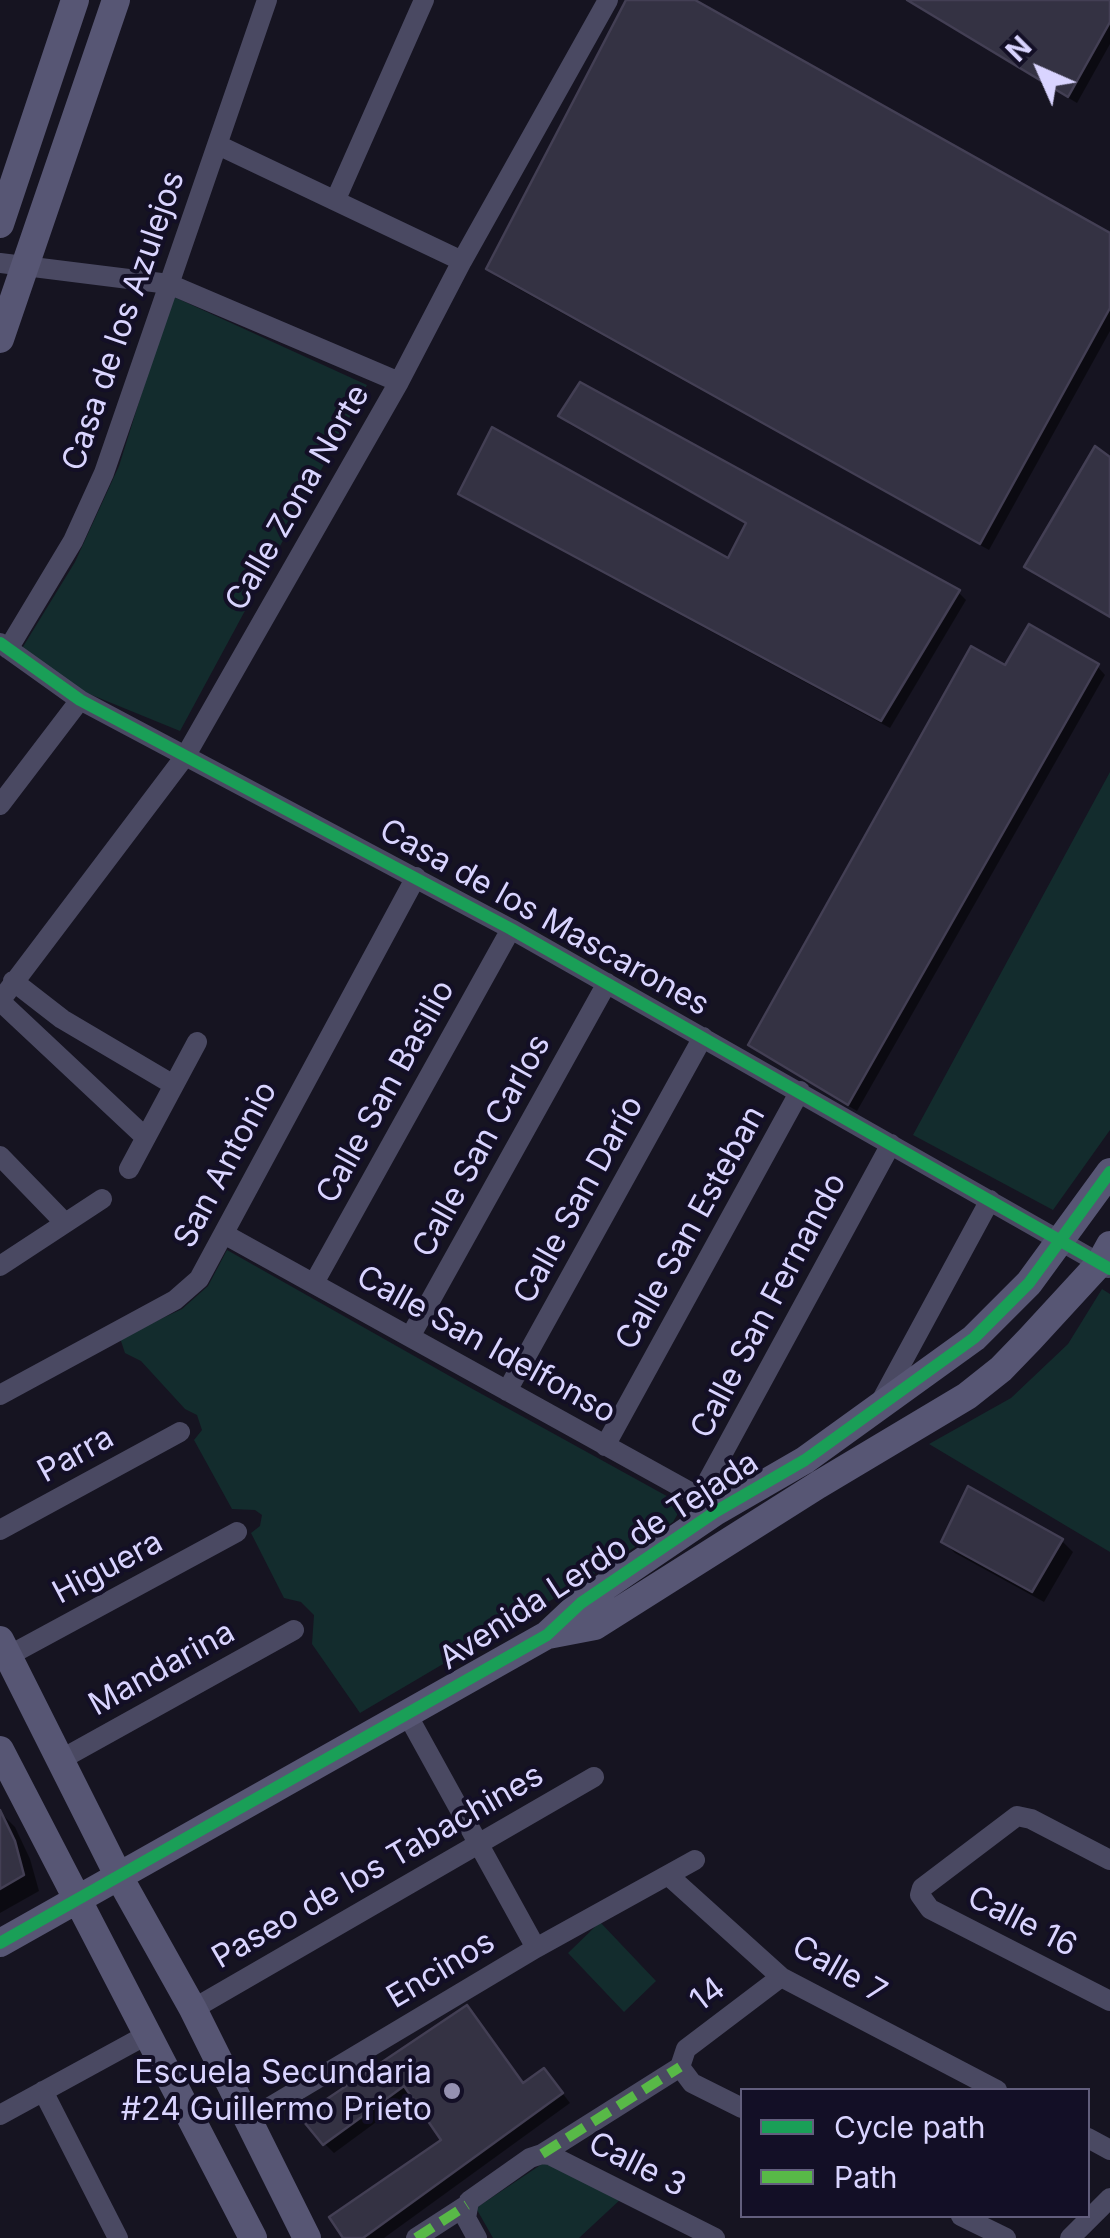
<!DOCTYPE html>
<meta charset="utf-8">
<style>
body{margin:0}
#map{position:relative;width:1110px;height:2238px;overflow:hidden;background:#161421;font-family:Inter,sans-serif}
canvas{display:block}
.legend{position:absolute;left:740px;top:2088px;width:350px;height:130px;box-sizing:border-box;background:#130f26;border:2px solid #625e7d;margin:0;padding:12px 18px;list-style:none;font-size:30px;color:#d9d4ff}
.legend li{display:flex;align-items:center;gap:20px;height:50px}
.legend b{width:50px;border:2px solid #625e7d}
.north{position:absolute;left:990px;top:20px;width:100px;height:100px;-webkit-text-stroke:8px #130f26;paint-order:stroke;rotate:315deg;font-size:28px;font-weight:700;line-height:40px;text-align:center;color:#d9d4ff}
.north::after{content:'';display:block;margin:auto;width:35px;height:45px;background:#d9d4ff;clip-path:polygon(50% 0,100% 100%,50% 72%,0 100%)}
</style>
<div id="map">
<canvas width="1110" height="2238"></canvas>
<ul class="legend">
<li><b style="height:12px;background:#1a9f57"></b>Cycle path</li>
<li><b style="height:12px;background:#58b947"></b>Path</li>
</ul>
<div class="north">N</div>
</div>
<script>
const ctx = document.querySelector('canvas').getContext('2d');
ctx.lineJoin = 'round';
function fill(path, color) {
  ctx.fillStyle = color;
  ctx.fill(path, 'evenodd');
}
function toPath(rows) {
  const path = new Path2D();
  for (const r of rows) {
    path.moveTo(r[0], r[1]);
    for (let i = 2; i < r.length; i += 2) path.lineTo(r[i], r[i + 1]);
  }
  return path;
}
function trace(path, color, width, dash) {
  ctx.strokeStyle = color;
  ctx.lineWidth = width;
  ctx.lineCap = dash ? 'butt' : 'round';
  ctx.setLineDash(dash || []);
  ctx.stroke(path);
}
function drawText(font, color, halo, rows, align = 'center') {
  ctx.font = font + ' Inter,sans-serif';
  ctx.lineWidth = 8;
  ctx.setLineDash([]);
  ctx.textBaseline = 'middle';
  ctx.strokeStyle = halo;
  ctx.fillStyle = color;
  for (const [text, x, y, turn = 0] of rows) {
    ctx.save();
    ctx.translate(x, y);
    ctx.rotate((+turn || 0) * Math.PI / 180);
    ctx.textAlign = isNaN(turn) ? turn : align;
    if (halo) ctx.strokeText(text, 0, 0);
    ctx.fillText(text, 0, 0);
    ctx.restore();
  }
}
fill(toPath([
 [172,296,367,385,180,731,82,691,21,650,75,562,119,466],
 [1110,772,1110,1130,1053,1210,913,1135],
 [227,1250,469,1387,683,1505,673,1522,582,1582,360,1713,312,1644,314,1615,301,1602,284,1598,251,1533,260,1526,262,1515,255,1510,232,1509,194,1440,202,1430,197,1415,185,1409,141,1361,125,1353,120,1338,182,1309,208,1286],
 [1102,1289,1110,1294,1110,1552,929,1444,1011,1398,1068,1344],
 [600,1922,656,1981,624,2012,568,1953],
 [548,2160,622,2198,579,2238,493,2238,476,2208]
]), '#132c2d');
fill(toPath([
 [629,0,689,0,1110,235,1110,331,989,550,497,277,489,269],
 [906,0,1110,0,1110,44,1077,103],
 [561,416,958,592,966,600,890,728,469,501,461,493,729,562,748,525,569,424],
 [1110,460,1110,618,1035,575,1027,567],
 [1097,666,1105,675,857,1111,759,1053,751,1045],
 [970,1490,1062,1541,1073,1552,1044,1602,955,1553,944,1542],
 [0,1812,15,1827,30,1859,39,1891,0,1913],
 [466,2009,524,2085,553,2081,570,2103,384,2238,346,2238,445,2140,413,2095,334,2153,325,2144]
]), '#0007');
const building = toPath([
 [626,0,695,0,1110,233,1110,308,980,544,486,269,626,0],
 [907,0,1110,0,1110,22,1068,97,907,0],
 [580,382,960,590,881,721,458,494,492,427,728,558,746,523,558,416,580,382],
 [1095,446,1110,457,1110,617,1024,567,1095,446],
 [1029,624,1099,664,848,1105,748,1045,971,646,1005,665,1029,624],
 [968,1486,1063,1539,1032,1592,941,1542,968,1486],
 [0,1810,15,1841,24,1875,0,1889,0,1810],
 [467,2005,523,2083,544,2068,563,2093,363,2238,343,2238,329,2217,441,2140,404,2086,323,2145,300,2117,467,2005]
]);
fill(building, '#343243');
trace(building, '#433f54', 2.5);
trace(toPath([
 [218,145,462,261],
 [336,199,424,0],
 [0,263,169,284,399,382],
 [0,643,80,700,511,929,1108,1268],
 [8,649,73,541,104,473,267,0],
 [0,805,80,700],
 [13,981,62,1019,172,1084],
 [0,1001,186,755,399,382,462,261,608,0],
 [0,1001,145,1137],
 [0,1156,65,1223],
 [129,1169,197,1042],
 [224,1234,699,1497,715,1512],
 [0,1266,102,1199],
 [314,1283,511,929],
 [410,1337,607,983],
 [507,1391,703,1037],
 [0,1395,175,1300,199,1279,416,877],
 [880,1403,990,1200],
 [605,1446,800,1091],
 [699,1497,891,1144],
 [0,1530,180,1432],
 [8,1656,237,1532],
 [408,1716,536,1948],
 [60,1760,294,1630],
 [1110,1860,1031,1819,1017,1816,922,1888,920,1895,930,1909,1110,2001],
 [669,1876,781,1977,997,2090],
 [193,2009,594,1777],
 [680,2067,686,2049,781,1977],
 [680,2067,692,2083,742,2108],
 [43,2091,118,2238],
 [0,2115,150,2033],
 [248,2120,536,1948,695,1860],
 [1088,2138,1110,2150],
 [542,2154,680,2067],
 [961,2216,1006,2238],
 [416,2238,467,2205],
 [477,2238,466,2218,469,2201,530,2158,542,2154,550,2155,715,2238],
 [1070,2238,1110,2198]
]), '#4a4962', 20);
trace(toPath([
 [0,224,75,0],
 [0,339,116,0],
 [548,1635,595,1626,818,1485,967,1396,1001,1369,1030,1339,1100,1263,1110,1245],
 [0,1640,118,1875,193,2009,307,2238],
 [0,1750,253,2238],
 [0,1943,547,1635,581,1603,715,1512,805,1460,974,1338,1029,1283,1110,1172]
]), '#575674', 28);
trace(toPath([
 [542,2154,680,2067],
 [416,2238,467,2205]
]), '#58b947', 10, [20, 10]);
trace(toPath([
 [0,643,80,700,511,929,1110,1269],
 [0,1943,547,1635,581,1603,715,1512,805,1460,974,1338,1029,1283,1110,1172]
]), '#1a9f57', 12);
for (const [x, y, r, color] of [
 [452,2091,10,"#9591b1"]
]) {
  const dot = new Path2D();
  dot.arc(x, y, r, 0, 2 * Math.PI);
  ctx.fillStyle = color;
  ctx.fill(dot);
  trace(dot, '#130f26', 4);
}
drawText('32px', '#d9d4ff', '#130f26', [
 ["Casa de los Azulejos",124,321,-71],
 ["Calle Zona Norte",298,498,-60],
 ["Casa de los Mascarones",544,918,29],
 ["Calle San Basilio",386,1092,-61],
 ["Calle San Carlos",482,1146,-61],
 ["San Antonio",226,1165,-62],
 ["Calle San Darío",579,1200,-61],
 ["Calle San Esteban",691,1228,-61],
 ["Calle San Fernando",769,1306,-62],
 ["Calle San Idelfonso",486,1345,29],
 ["Parra",76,1455,-29],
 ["Avenida Lerdo de Tejada",599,1561,-33],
 ["Higuera",108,1568,-28],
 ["Mandarina",162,1669,-29],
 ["Paseo de los Tabachines",378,1867,-30],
 ["Calle 16",1022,1922,27],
 ["Encinos",441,1970,-31],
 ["Calle 7",839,1970,30],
 ["14",708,1995,-37],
 ["Calle 3",637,2165,27]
]);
drawText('32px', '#d9d4ff', '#130f26', [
 ["Escuela Secundaria",432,2073],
 ["#24 Guillermo Prieto",432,2110]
], 'right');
</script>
